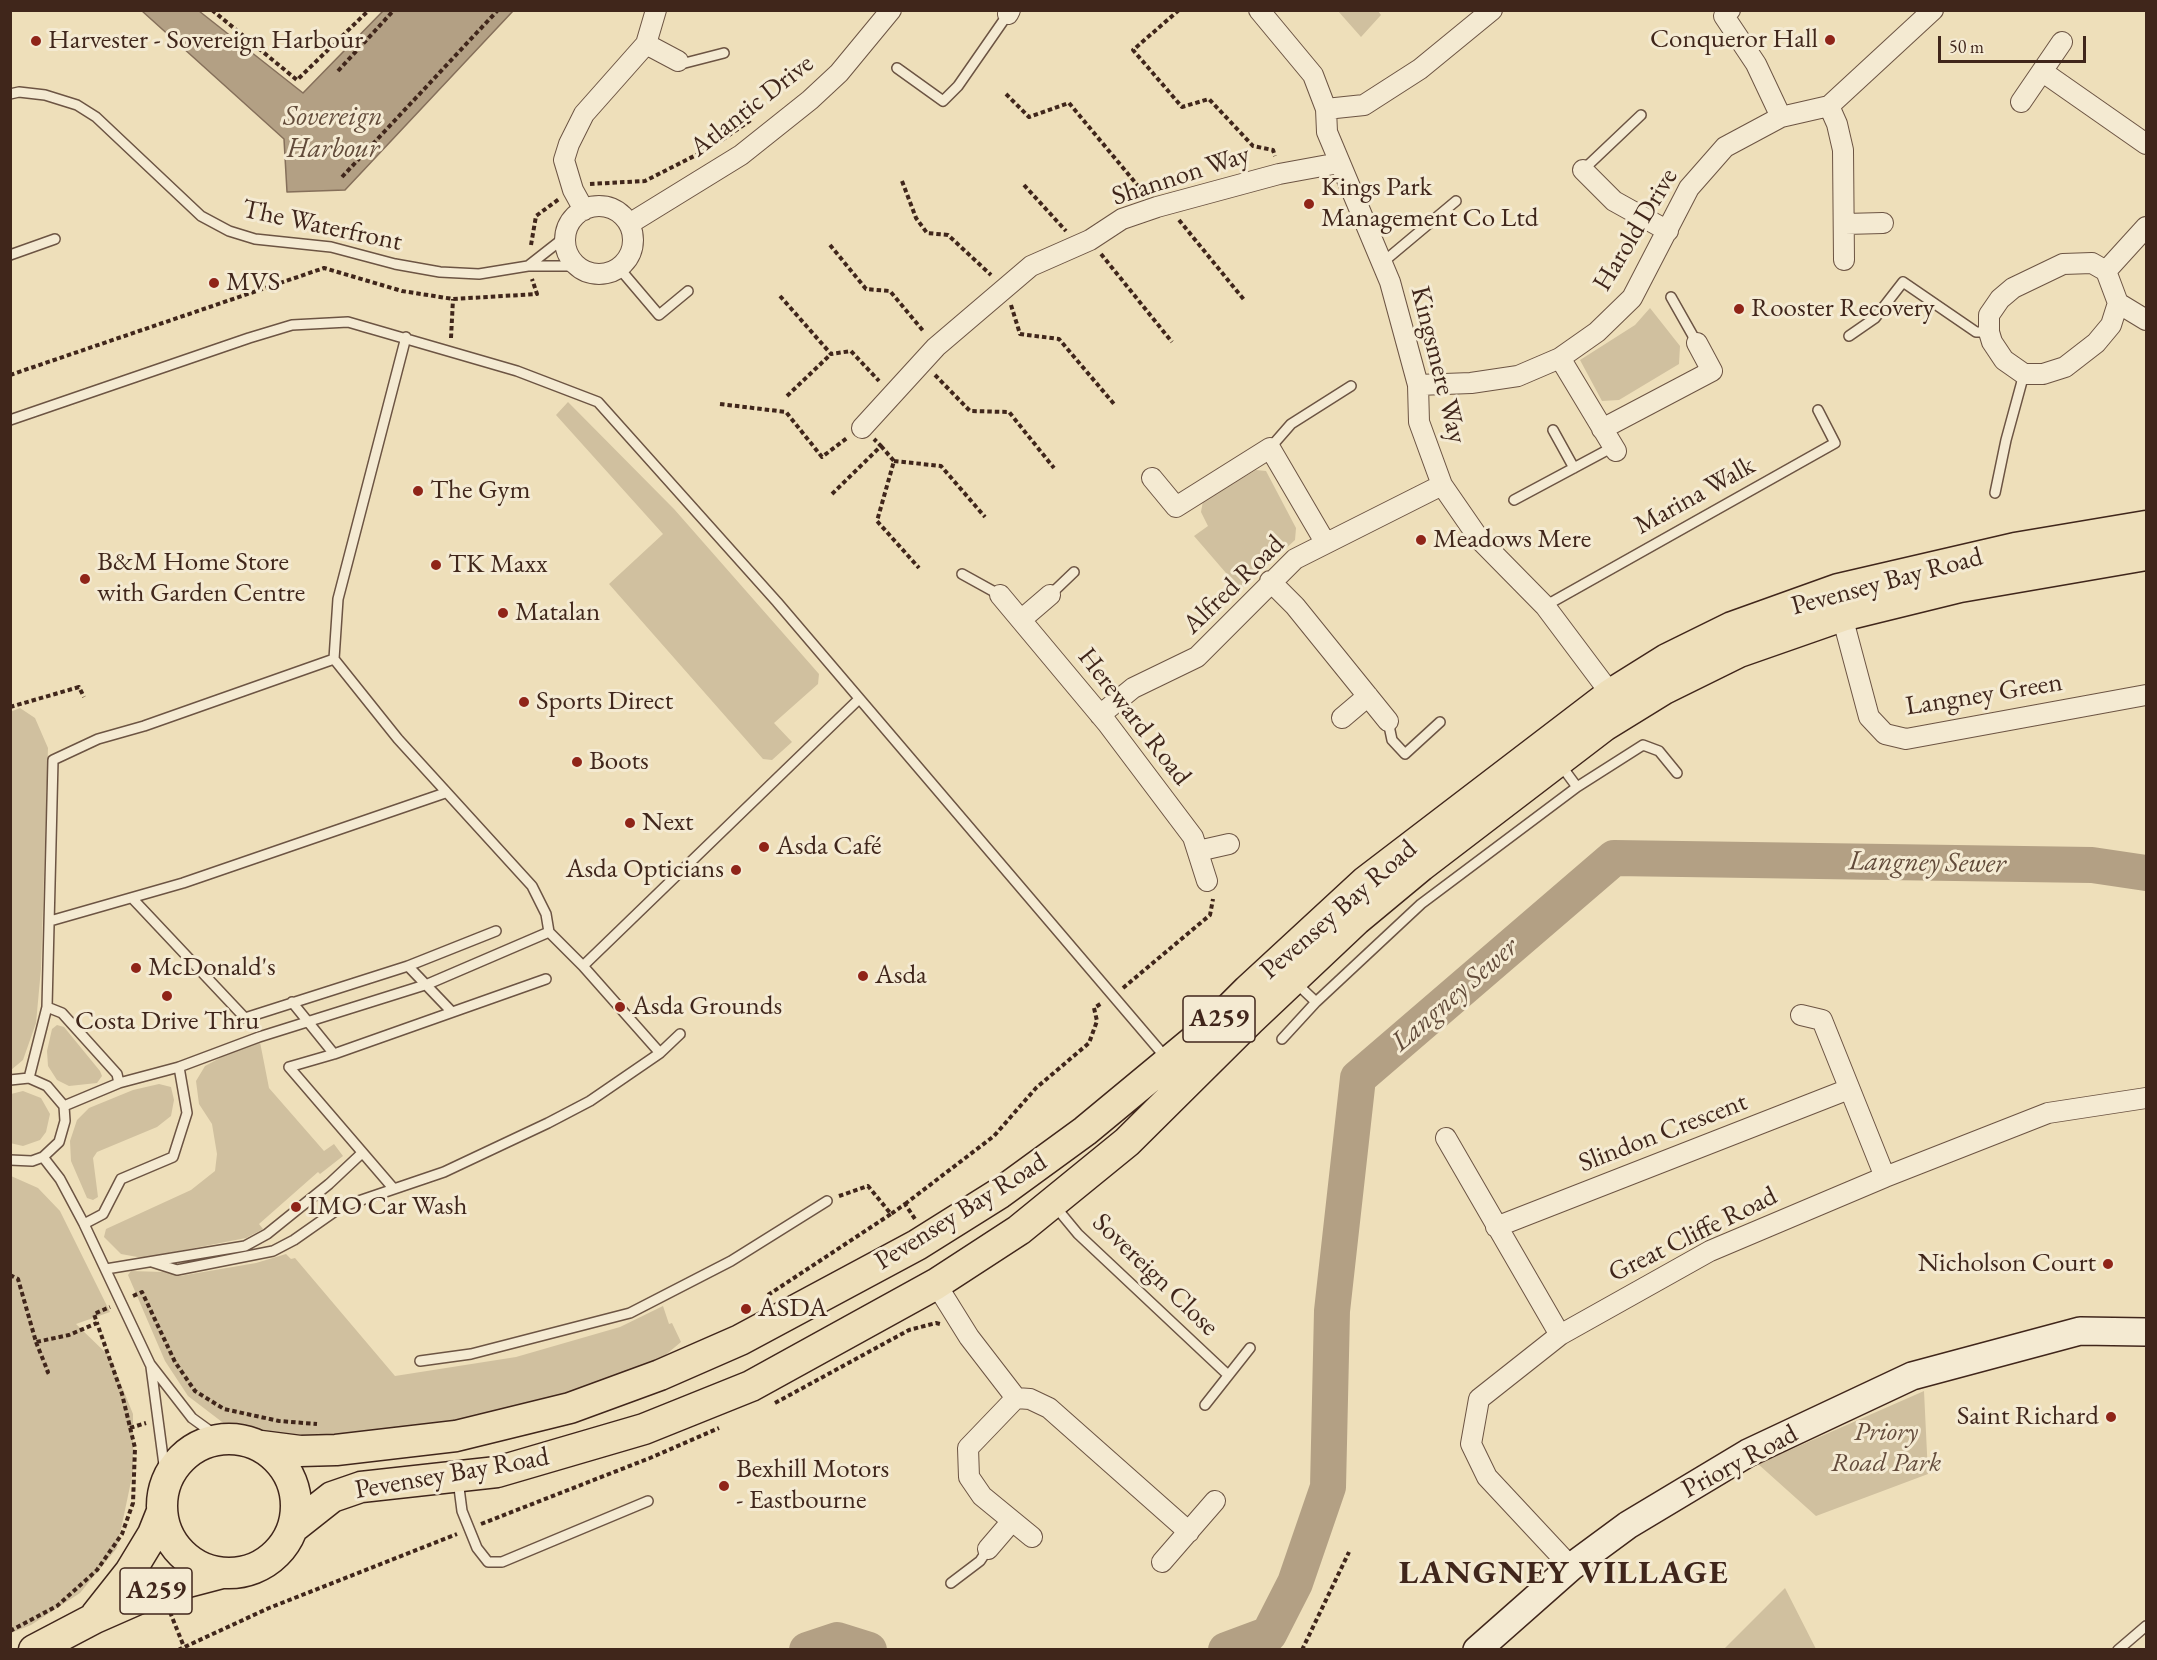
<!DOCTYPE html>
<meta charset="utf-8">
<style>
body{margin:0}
#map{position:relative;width:2157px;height:1660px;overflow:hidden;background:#eedfba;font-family:"EB Garamond",serif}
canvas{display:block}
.frame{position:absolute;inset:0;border:12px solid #40261b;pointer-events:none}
.scale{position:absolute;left:1938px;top:36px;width:148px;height:27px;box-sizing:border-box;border:3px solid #40261b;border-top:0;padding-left:8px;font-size:18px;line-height:21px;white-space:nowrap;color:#40261b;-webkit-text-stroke:4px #f4ead2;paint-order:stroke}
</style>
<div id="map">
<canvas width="2157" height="1660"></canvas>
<div class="frame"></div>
<div class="scale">50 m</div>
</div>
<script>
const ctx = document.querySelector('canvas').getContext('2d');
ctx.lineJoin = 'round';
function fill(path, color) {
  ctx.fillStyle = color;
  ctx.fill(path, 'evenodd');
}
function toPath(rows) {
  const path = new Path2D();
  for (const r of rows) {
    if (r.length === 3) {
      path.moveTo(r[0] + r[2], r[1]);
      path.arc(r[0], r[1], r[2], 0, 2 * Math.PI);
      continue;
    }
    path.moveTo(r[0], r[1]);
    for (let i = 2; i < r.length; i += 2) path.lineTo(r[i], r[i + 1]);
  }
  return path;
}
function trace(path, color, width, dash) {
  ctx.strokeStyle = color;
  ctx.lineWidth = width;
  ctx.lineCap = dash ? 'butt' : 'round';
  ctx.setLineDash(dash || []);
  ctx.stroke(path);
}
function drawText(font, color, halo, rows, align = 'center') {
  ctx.font = font + ' "EB Garamond",serif';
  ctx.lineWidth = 6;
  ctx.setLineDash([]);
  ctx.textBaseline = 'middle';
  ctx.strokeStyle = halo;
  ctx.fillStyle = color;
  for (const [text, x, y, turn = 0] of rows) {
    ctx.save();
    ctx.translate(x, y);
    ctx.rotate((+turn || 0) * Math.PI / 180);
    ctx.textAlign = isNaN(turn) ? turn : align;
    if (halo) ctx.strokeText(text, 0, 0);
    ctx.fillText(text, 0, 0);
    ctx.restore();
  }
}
fill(toPath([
 [1338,11,1378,11,1381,15,1361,37],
 [1650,308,1680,346,1679,364,1619,400,1602,401,1580,360,1635,325],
 [568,402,674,509,819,674,818,684,774,723,792,742,772,760,763,759,609,584,663,534,556,415],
 [1256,470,1266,471,1296,528,1295,540,1245,586,1239,589,1231,585,1226,573,1194,536,1208,526,1201,512,1203,501],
 [20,708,35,718,48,748,41,969,36,1023,23,1060,11,1070,10,712],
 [57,1025,64,1027,100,1071,102,1076,97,1083,69,1086,57,1080,48,1066,47,1051,52,1029],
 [259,1037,269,1088,324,1151,334,1144,343,1156,320,1174,318,1172,259,1224,263,1229,246,1238,143,1258,121,1254,104,1237,106,1229,191,1190,215,1171,217,1154,212,1124,199,1104,196,1081,205,1066],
 [159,1084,171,1087,174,1100,171,1116,157,1127,97,1152,93,1158,98,1197,93,1200,87,1198,71,1161,70,1141,77,1120,89,1108,133,1090],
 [23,1091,41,1098,50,1114,46,1132,40,1140,23,1146,10,1143,11,1094],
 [11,1176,38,1188,60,1211,110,1312,76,1324,110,1357,133,1414,133,1472,117,1548,80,1593,31,1625,11,1633],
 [286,1254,291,1259,295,1258,395,1376,516,1357,620,1327,663,1306,669,1324,672,1323,681,1342,656,1363,504,1415,372,1435,287,1436,226,1425,188,1396,165,1361,128,1275,131,1271,163,1272,180,1276,256,1263],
 [1924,1391,1928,1474,1816,1516,1758,1464],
 [1785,1588,1816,1649,1724,1649]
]), '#d0c09f');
const water = toPath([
 [142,11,199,11,303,93,383,11,513,11,345,190,287,192,284,139,142,11]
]);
fill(water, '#b3a084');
trace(water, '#856f5a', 1.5);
trace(toPath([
 [807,1650,837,1640,869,1650],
 [1226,1650,1269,1634,1295,1583,1328,1487,1332,1311,1358,1078,1614,858,2092,865,2146,873]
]), '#b3a084', 36);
const lane = toPath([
 [678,61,685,63,724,53],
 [897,68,943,101,958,86,1008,14],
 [10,94,19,92,45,95,77,105,96,117,201,216,229,231,255,239,331,247,395,264,440,272,479,274,528,266,576,266],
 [1583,170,1641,115],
 [10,255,55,239],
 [1382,263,1456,201],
 [528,266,565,237],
 [619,268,659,315,688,291],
 [1671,297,1697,343],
 [1849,336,1875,318,1903,282,1976,332,1989,332],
 [10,420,249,338,292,325,348,322,517,371,598,402,777,602,1167,1059],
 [1553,430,1574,468],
 [1270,448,1291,424,1351,386],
 [1995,493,2006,440,2024,374],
 [1514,500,1613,447],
 [962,574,1000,595],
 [1050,595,1074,572],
 [1545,606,1835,443,1818,410],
 [334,659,338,599,406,337],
 [1388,721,1392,740,1405,754,1440,722],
 [1560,764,1577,787],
 [132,898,245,1018,408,966,496,931],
 [50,921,183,883,445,793],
 [408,966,451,1011],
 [583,966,859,699],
 [1296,983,1316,1002],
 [292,1002,334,1054],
 [47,1007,62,1013,117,1074,119,1083],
 [1282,1039,1316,1002,1421,904,1577,787,1643,745,1659,751,1677,773],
 [660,1053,680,1034],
 [29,1078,47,1007,53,760,98,739,144,726,334,659,398,739,532,886,546,914,549,932,583,966,660,1053,590,1101,548,1123,444,1172,341,1207,294,1240,273,1251,177,1270,152,1262],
 [10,1080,29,1078,47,1086,64,1106,65,1121,59,1142,43,1157,32,1161,10,1160],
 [64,1106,119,1083,179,1067,259,1037,428,984,549,932],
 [43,1157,60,1179,84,1224,150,1364,192,1418,221,1439],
 [393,1188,289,1067,334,1054,546,979],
 [1054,1205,1078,1234,1228,1375],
 [84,1224,103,1214,121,1179,173,1157,187,1113,179,1067],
 [106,1269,245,1246,267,1234,329,1184,362,1153],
 [420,1361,471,1354,630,1313,731,1261,827,1201],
 [151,1367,166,1480],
 [1205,1405,1250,1348],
 [458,1480,462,1511,477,1548,488,1562,502,1562,648,1501],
 [951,1583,980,1561,988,1549],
 [2118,1650,2146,1626]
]);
const street = toPath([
 [1259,10,1313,75,1326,109,1327,132,1390,282,1418,385,1419,422,1442,485,1480,540,1545,606,1611,694],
 [1730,10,1724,16,1756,64,1781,117],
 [1008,14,1010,10],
 [646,44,678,61],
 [2043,72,2146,144],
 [2021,102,2062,42],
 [1829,106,1837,124,1843,150,1844,260],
 [1326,109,1364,105,1420,69,1492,10],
 [1583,170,1614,201,1668,231],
 [599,240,34],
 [584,210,573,190,564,160,569,144,584,114,646,44,656,10],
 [629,224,741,155,810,100,839,73,891,10],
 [1845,224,1883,223],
 [2106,271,2146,227],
 [2118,303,2111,325,2096,343,2065,367,2043,374,2024,374,2004,360,1992,342,1989,332,1989,315,2000,299,2013,288,2063,264,2092,263,2106,271,2118,303,2146,320],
 [1560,358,1616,451],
 [1418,385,1471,383,1518,376,1560,358,1597,332,1632,298,1689,188,1725,147,1781,117,1829,106,1933,10],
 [862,428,936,347,1031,266,1090,240,1122,219,1157,207,1279,174,1339,163],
 [1602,429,1712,371,1697,343],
 [1152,478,1176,507,1270,448,1325,542],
 [1270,581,1295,606,1388,721],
 [1000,595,1107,723,1193,837,1207,881],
 [1842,616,1869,717,1885,734,1906,739,2146,695],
 [1022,619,1050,595],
 [1100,715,1133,688,1197,657,1295,559,1442,485],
 [1342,718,1368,696],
 [1198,851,1229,844],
 [1801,1015,1822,1020,1885,1177],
 [1446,1138,1560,1335],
 [1496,1227,1849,1089],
 [936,1284,969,1337,1016,1398,1030,1399,1049,1408,1189,1532],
 [1016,1398,968,1448,969,1477,982,1496,1032,1537],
 [988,1549,1012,1521],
 [1162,1562,1215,1501],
 [1571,1567,1487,1477,1471,1444,1479,1399,1560,1335,1710,1251,1885,1177,2048,1113,2146,1098]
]);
const secondary = toPath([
 [1477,1650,1571,1567,1628,1525,1748,1453,1912,1376,2080,1331,2146,1332]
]);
const primary = toPath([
 [229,1506,67],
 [261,1446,300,1451,336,1450,456,1436,570,1408,660,1375,740,1340,917,1245,1000,1193,1085,1131,1213,1025,1248,990,1365,882,1611,694,1667,659,1732,627,1838,589,2015,548,2146,526],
 [294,1527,332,1497,361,1487,497,1472,644,1429,751,1386,936,1284,1019,1230,1127,1142,1250,1020,1356,920,1421,866,1604,726,1664,689,1739,652,1842,616,1960,587,2146,555],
 [96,1615,130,1572,153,1534,161,1514],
 [34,1650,95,1618,161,1589,222,1573]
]);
trace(lane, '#6c5443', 12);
trace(street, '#6c5443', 22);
trace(secondary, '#40261b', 30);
trace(primary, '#40261b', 33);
trace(toPath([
 [212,10,297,80,369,10],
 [1179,10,1133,50,1182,107,1209,99,1253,146,1273,150,1275,156],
 [338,71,394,10],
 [1006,94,1029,117,1069,103,1144,193],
 [342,177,498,10],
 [902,181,916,218,927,233,948,235,991,275],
 [590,184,645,181,710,148,751,120],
 [1024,185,1066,231],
 [1179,220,1245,301],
 [531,245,536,216,559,199],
 [830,245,866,289,890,291,924,332],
 [1101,254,1172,342],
 [780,296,831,354,851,351,879,381],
 [1011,305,1020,334,1059,339,1114,404],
 [451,338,453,299],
 [10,375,324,268,402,291,453,299,537,294,532,279],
 [935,375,970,411,1009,412,1054,468],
 [787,396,831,354],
 [720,404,786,412,822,457,847,438],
 [881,446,894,461,877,521,919,568],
 [894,461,941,466,985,517],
 [832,494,881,446,874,439],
 [10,707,79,687,84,697],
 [1123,988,1210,915,1213,899],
 [839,1196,868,1186,891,1214,905,1204,915,1219],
 [905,1204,994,1136,1036,1088,1089,1043,1097,1021,1094,1008,1102,1003],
 [10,1275,18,1279,36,1342,69,1335,97,1323,94,1314,110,1307],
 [768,1295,891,1214],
 [133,1296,142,1292,175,1362,195,1391,224,1409,279,1421,317,1424],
 [36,1342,48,1372,44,1374],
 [775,1403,909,1330,936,1323,940,1324],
 [130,1428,146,1423],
 [481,1524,650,1458,719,1428],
 [170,1612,184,1647],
 [10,1631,57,1606,97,1570,122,1534,133,1503,135,1448,122,1394,97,1323],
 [178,1650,269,1608,457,1534],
 [1302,1650,1349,1552]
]), '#40261b', 4, [4.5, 3]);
trace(lane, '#f4ead2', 9);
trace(street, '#f4ead2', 20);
trace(secondary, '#f4ead2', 27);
trace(primary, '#eedfba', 30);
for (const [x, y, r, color] of [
 [1830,40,6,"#8f2418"],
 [36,41,6,"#8f2418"],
 [1309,204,6,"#8f2418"],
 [214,283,6,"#8f2418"],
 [1739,309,6,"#8f2418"],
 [418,491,6,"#8f2418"],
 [1421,540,6,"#8f2418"],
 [436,565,6,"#8f2418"],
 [85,579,6,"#8f2418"],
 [503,613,6,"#8f2418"],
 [524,702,6,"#8f2418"],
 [577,762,6,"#8f2418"],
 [630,823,6,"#8f2418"],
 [764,847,6,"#8f2418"],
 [736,870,6,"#8f2418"],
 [136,968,6,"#8f2418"],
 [863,976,6,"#8f2418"],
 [167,996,6,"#8f2418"],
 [620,1007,6,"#8f2418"],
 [296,1207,6,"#8f2418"],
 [2108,1264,6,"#8f2418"],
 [746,1309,6,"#8f2418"],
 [2111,1417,6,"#8f2418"],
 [724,1486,6,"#8f2418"]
]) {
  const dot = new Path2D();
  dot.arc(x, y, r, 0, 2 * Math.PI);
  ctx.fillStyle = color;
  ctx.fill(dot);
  trace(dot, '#f4ead2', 2);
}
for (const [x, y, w] of [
 [1219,1019,72],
 [156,1591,72]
]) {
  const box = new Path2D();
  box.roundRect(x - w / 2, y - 23, w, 46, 4.5);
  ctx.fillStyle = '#f4ead2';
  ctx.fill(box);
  trace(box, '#40261b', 1.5);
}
drawText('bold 26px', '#40261b', null, [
 ["A259",1219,1019],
 ["A259",156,1591]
]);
drawText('27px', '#40261b', '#f4ead2', [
 ["Conqueror Hall",1818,40,"right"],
 ["Harvester - Sovereign Harbour",48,41],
 ["Kings Park",1321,188],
 ["Management Co Ltd",1321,219],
 ["MVS",226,283],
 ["Rooster Recovery",1751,309],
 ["The Gym",430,491],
 ["Meadows Mere",1433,540],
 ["B&M Home Store",97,563],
 ["with Garden Centre",97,594],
 ["TK Maxx",448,565],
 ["Matalan",515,613],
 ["Sports Direct",536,702],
 ["Boots",589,762],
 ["Next",642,823],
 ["Asda Café",776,847],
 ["Asda Opticians",724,870,"right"],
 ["McDonald's",148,968],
 ["Asda",875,976],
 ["Asda Grounds",632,1007],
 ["Costa Drive Thru",167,1022,"center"],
 ["IMO Car Wash",308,1207],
 ["Nicholson Court",2096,1264,"right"],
 ["ASDA",758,1309],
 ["Saint Richard",2099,1417,"right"],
 ["Bexhill Motors",736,1470],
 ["- Eastbourne",736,1501]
], 'left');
drawText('27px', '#40261b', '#f4ead2', [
 ["Atlantic Drive",752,106,-38],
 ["Shannon Way",1181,176,-18],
 ["The Waterfront",322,226,12],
 ["Harold Drive",1636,230,-59],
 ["Kingsmere Way",1438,365,76],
 ["Marina Walk",1695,496,-29],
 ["Pevensey Bay Road",1887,582,-15],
 ["Alfred Road",1234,585,-44],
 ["Langney Green",1984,695,-9],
 ["Hereward Road",1134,717,52],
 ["Pevensey Bay Road",1339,910,-41],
 ["Slindon Crescent",1663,1133,-21],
 ["Pevensey Bay Road",961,1212,-32],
 ["Great Cliffe Road",1693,1235,-26],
 ["Sovereign Close",1155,1275,44],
 ["Priory Road",1740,1462,-28],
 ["Pevensey Bay Road",452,1474,-10]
]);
drawText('italic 27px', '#644c3c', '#f4ead2', [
 ["Priory",1886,1433],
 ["Road Park",1886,1464]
]);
drawText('italic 28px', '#624b3a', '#f4ead2', [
 ["Sovereign",333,117],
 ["Harbour",333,149],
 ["Langney Sewer",1927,863,1],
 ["Langney Sewer",1455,995,-41]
]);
ctx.letterSpacing = '1.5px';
drawText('bold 33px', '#40261b', '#f4ead2', [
 ["LANGNEY VILLAGE",1564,1574]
]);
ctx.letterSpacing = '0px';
</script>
